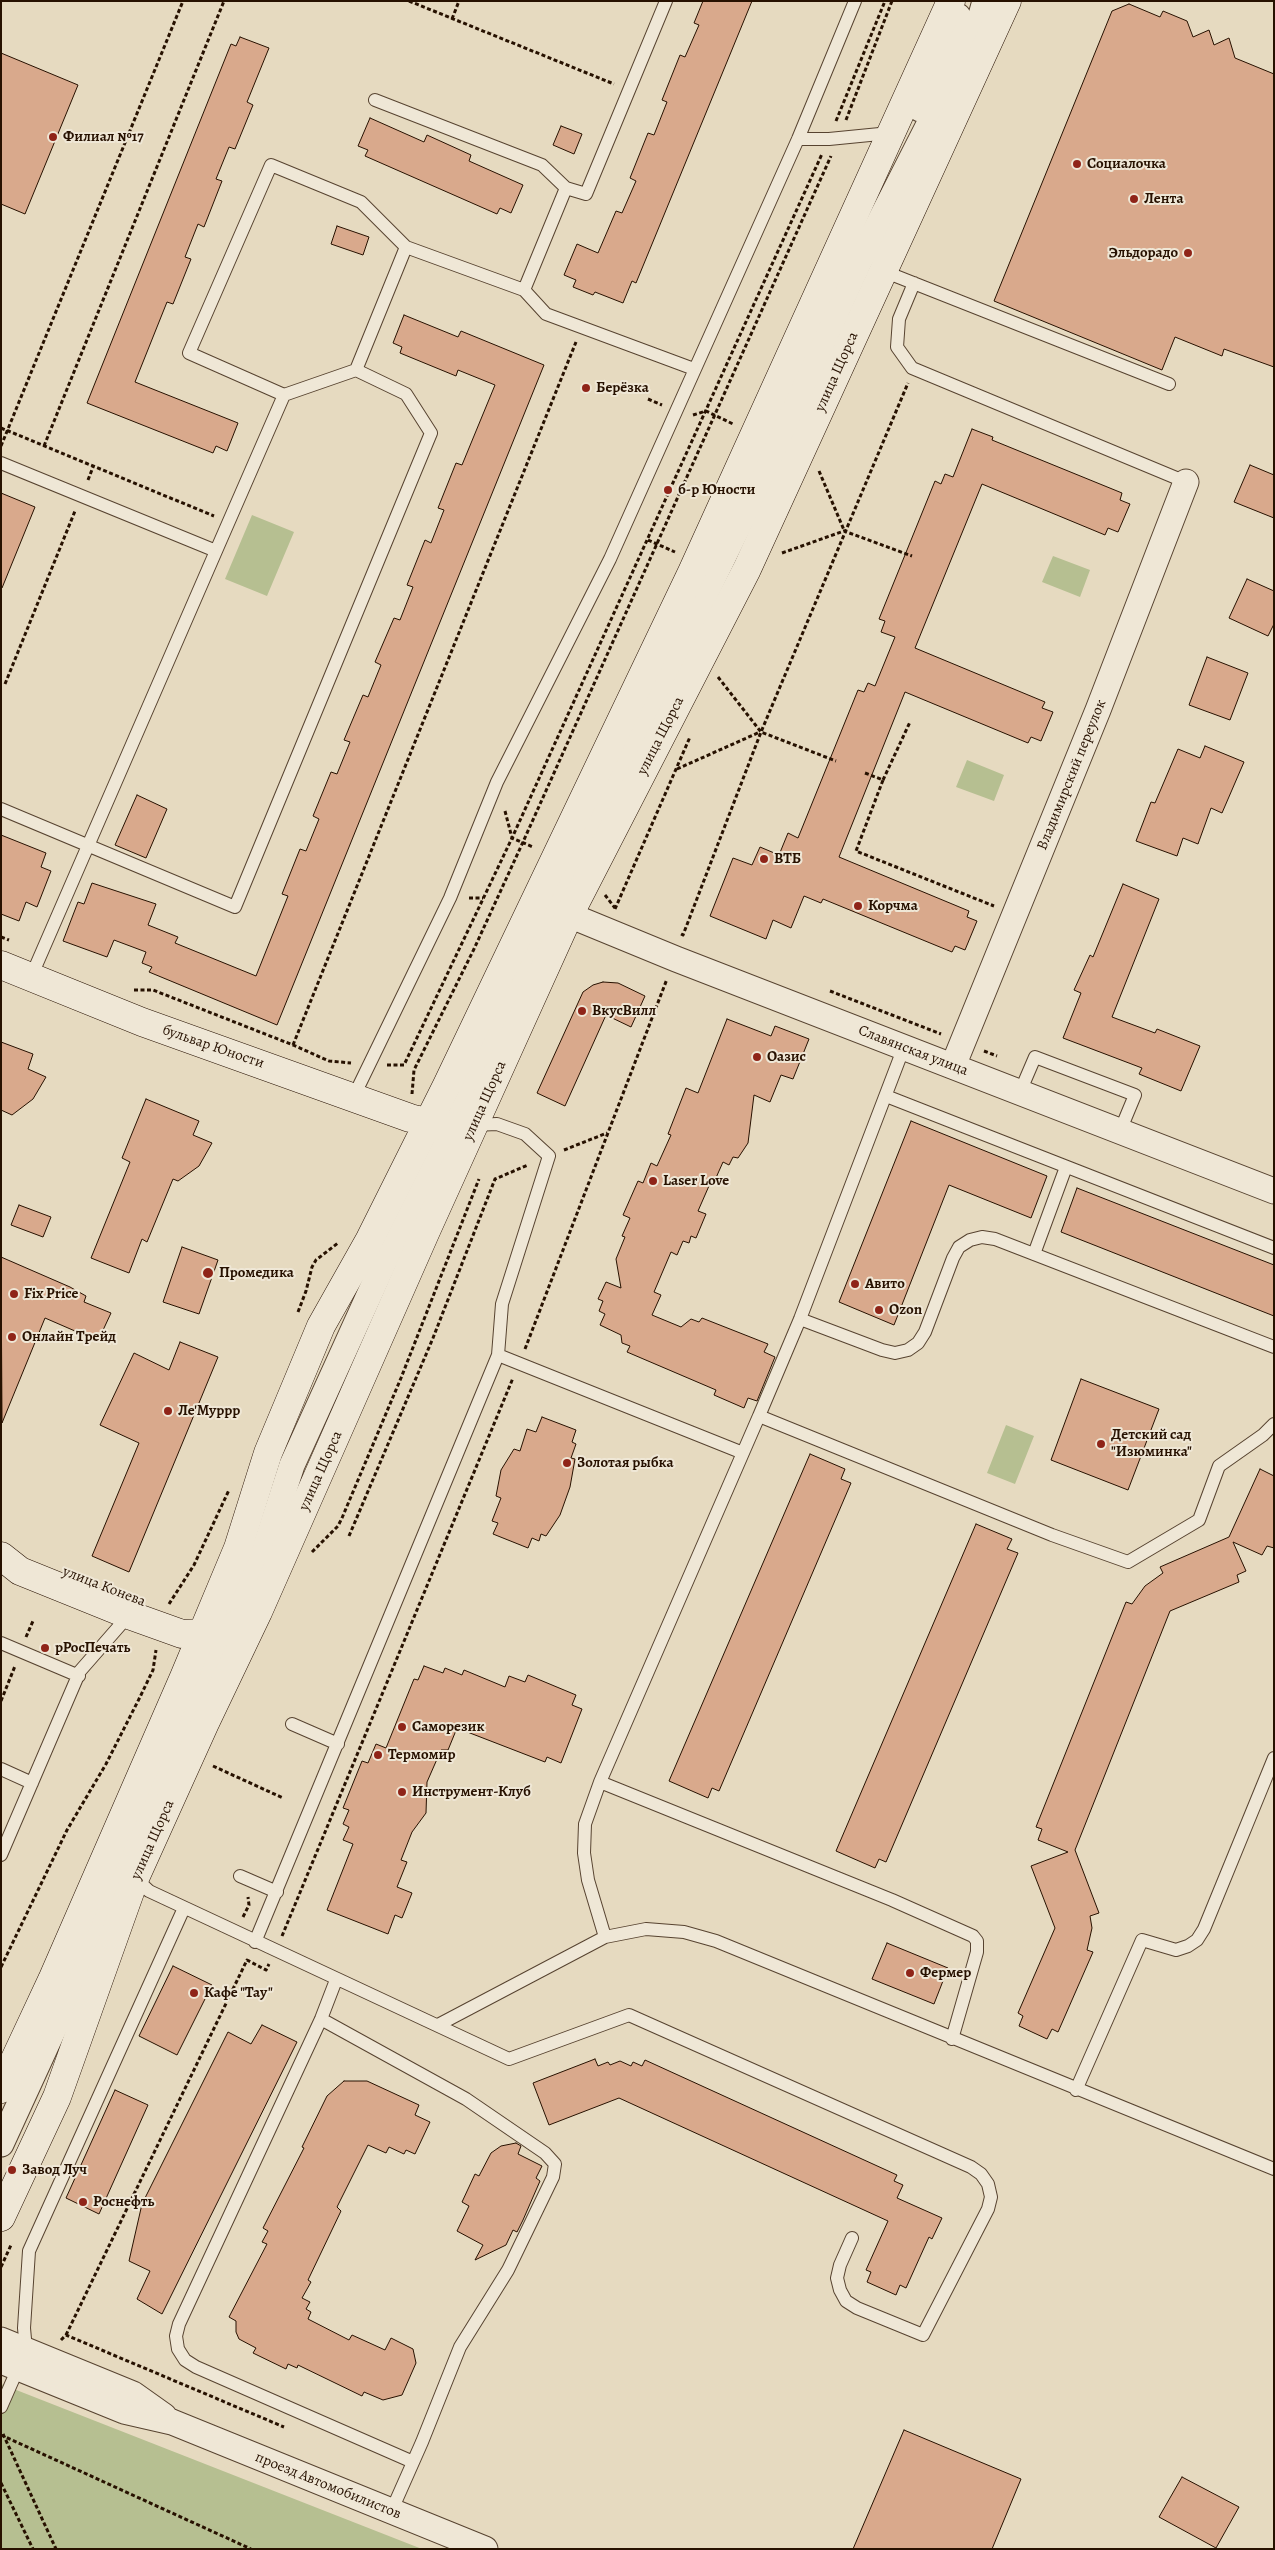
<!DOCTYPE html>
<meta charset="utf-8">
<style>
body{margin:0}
#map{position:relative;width:1275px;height:2550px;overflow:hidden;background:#e6dac0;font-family:Alegreya,serif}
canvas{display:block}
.frame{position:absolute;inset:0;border:2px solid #271100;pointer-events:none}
</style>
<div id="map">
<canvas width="1275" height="2550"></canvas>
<div class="frame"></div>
</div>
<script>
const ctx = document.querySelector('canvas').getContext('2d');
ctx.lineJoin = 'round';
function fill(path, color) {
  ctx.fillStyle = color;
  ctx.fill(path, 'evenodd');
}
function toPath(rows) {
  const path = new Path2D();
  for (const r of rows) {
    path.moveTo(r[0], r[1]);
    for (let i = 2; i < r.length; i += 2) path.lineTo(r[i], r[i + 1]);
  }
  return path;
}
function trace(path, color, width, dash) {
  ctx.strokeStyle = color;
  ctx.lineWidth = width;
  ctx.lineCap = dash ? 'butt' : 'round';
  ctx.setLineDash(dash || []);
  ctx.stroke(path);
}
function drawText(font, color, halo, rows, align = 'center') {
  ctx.font = font + ' Alegreya,serif';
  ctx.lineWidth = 4;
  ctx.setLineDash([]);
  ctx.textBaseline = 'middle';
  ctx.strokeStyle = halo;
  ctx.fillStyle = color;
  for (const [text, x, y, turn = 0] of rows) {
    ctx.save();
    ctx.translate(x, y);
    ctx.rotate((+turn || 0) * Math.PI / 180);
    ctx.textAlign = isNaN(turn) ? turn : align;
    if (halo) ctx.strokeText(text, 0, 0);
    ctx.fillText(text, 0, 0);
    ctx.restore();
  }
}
fill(toPath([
 [252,515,294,532,267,596,225,579],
 [1053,556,1090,570,1080,597,1042,582],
 [967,760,1004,775,994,801,956,787],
 [1006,1425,1034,1436,1015,1484,987,1473],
 [1,2384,422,2549,1,2549]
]), '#b6bf91');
const building = toPath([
 [703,1,752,1,636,283,632,281,623,303,595,292,593,295,573,287,576,280,564,275,577,244,598,253,616,211,622,213,636,181,630,178,648,133,654,135,667,102,662,100,680,55,685,57,699,25,694,23,703,1],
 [1129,4,1160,17,1163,11,1187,21,1193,37,1209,30,1214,45,1229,38,1235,58,1274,74,1274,367,1224,349,1222,356,1175,337,1162,370,994,301,1112,11,1129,4],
 [240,37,269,48,247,102,253,105,235,149,229,147,216,179,222,181,204,227,198,224,185,257,191,259,173,304,167,302,135,382,238,423,227,451,216,446,213,453,87,403,231,44,236,46,240,37],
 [1,53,78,85,25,214,1,204,1,53],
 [370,118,424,142,427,135,471,155,469,161,523,185,511,213,500,208,497,214,365,156,368,150,358,146,370,118],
 [561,126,582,134,574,154,553,145,561,126],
 [337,226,369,237,363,255,331,244,337,226],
 [404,315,458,337,461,331,544,365,277,1025,149,972,152,967,142,963,146,952,114,940,107,957,63,941,78,902,84,904,92,883,156,904,148,925,178,937,175,943,256,976,288,896,282,894,300,849,306,851,319,819,313,816,331,772,337,774,350,742,344,740,363,695,368,697,381,665,375,662,394,618,400,620,413,587,407,585,425,540,431,543,444,510,438,508,456,463,462,465,495,385,458,370,456,376,400,353,402,347,393,343,404,315],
 [972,429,993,437,992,440,1122,493,1120,500,1130,504,1118,532,1108,528,1105,535,982,484,915,648,1045,702,1042,708,1053,712,1041,741,1031,737,1028,743,905,692,839,857,969,911,967,917,977,921,965,950,955,946,952,952,823,899,821,903,804,896,791,928,773,920,766,939,710,916,733,858,752,865,760,847,779,855,788,833,798,838,858,690,864,692,868,683,875,686,895,637,881,632,885,621,879,619,935,481,941,484,945,474,953,477,972,429],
 [1250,465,1274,475,1274,518,1234,502,1250,465],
 [1,493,35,507,2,588,1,588,1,493],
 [1247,579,1274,591,1274,624,1268,636,1229,618,1247,579],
 [1207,657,1248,673,1230,720,1189,705,1207,657],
 [1205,746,1244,762,1222,813,1211,808,1198,844,1183,838,1177,856,1136,841,1151,802,1155,803,1178,749,1200,758,1205,746],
 [137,795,167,809,146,858,115,845,137,795],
 [1,835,46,853,41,867,51,871,37,907,26,902,19,921,1,914,1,835],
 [1123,884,1159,899,1112,1017,1155,1033,1157,1029,1200,1046,1181,1091,1139,1074,1142,1068,1063,1038,1081,993,1074,990,1090,955,1093,957,1123,884],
 [603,982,618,983,645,996,631,1027,606,1015,565,1106,537,1093,583,992,593,985,603,982],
 [727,1019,771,1036,775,1026,809,1039,793,1079,781,1075,770,1102,754,1095,748,1143,738,1158,733,1157,729,1165,723,1162,715,1180,712,1179,698,1211,706,1214,696,1238,691,1236,689,1243,683,1241,677,1255,671,1252,654,1292,661,1295,652,1315,681,1327,691,1319,699,1322,702,1318,768,1344,764,1352,775,1357,757,1401,748,1398,744,1408,714,1395,716,1390,627,1352,630,1346,622,1343,621,1335,600,1325,605,1314,599,1311,603,1301,598,1299,606,1282,621,1288,616,1259,625,1237,622,1236,630,1218,623,1215,638,1181,643,1183,651,1163,657,1166,671,1135,668,1134,686,1088,698,1093,727,1019],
 [1,1042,33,1054,28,1069,46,1077,33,1099,12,1115,1,1110,1,1042],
 [146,1099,199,1121,193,1135,212,1143,199,1166,178,1181,173,1179,147,1242,142,1239,129,1273,91,1258,130,1162,122,1158,146,1099],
 [911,1121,1047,1176,1031,1218,949,1185,894,1325,839,1302,911,1121],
 [1077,1188,1274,1265,1274,1316,1061,1232,1077,1188],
 [19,1205,51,1217,43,1237,11,1225,19,1205],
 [182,1247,218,1260,199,1314,163,1302,182,1247],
 [1,1257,70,1287,86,1296,84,1302,111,1313,98,1341,45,1318,2,1423,1,1257],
 [180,1342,218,1357,129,1572,92,1556,139,1443,100,1425,134,1353,169,1370,180,1342],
 [1081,1379,1159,1409,1128,1490,1051,1460,1081,1379],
 [542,1417,576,1430,572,1442,576,1444,571,1458,575,1459,570,1487,560,1515,546,1536,541,1534,539,1541,532,1538,528,1548,493,1534,498,1523,492,1521,501,1498,496,1496,501,1470,514,1449,520,1451,527,1429,536,1432,542,1417],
 [810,1454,845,1469,841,1479,851,1483,719,1791,712,1788,708,1798,669,1781,810,1454],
 [1260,1469,1274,1476,1274,1548,1267,1546,1262,1555,1233,1542,1246,1571,1237,1575,1239,1582,1170,1611,1075,1850,1099,1913,1090,1916,1092,1928,1087,1950,1093,1952,1058,2032,1052,2029,1047,2039,1019,2026,1023,2016,1018,2013,1055,1928,1031,1866,1068,1852,1038,1840,1042,1829,1036,1827,1126,1602,1132,1604,1145,1586,1163,1573,1160,1567,1229,1537,1260,1469],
 [976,1524,1012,1539,1007,1549,1018,1553,886,1862,879,1859,875,1868,836,1851,976,1524],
 [424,1666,443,1673,445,1668,462,1675,464,1670,505,1687,509,1676,525,1682,528,1675,576,1695,572,1705,582,1709,561,1763,547,1757,545,1762,457,1728,448,1750,441,1750,427,1782,426,1813,412,1832,401,1860,407,1862,397,1887,412,1893,402,1918,395,1915,388,1934,327,1910,353,1844,343,1840,349,1827,343,1824,349,1810,343,1808,362,1761,368,1763,376,1744,386,1748,414,1679,418,1680,424,1666],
 [887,1943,948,1968,934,2004,872,1979,887,1943],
 [173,1966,212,1985,177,2055,139,2036,173,1966],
 [262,2025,297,2042,162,2314,137,2299,150,2271,129,2261,142,2204,228,2032,251,2044,262,2025],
 [595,2059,598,2066,608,2062,610,2065,620,2061,631,2066,633,2062,642,2066,645,2060,897,2175,894,2181,903,2185,897,2198,942,2218,932,2239,929,2237,906,2288,900,2285,896,2295,867,2282,871,2272,866,2270,888,2221,619,2098,549,2125,533,2083,595,2059],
 [344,2081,367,2081,419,2105,415,2115,430,2122,415,2154,406,2150,404,2154,389,2147,386,2153,368,2145,337,2207,341,2211,308,2280,311,2282,302,2298,310,2302,306,2309,311,2312,308,2319,349,2340,352,2335,385,2350,391,2338,413,2349,416,2363,402,2395,383,2400,364,2392,362,2396,298,2365,297,2368,288,2364,286,2369,253,2353,256,2348,239,2339,236,2332,236,2321,229,2317,267,2244,262,2242,268,2231,263,2228,304,2148,302,2147,327,2096,344,2081],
 [115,2090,148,2105,99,2214,66,2198,115,2090],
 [516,2143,521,2146,518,2154,542,2166,536,2178,540,2181,523,2220,517,2232,513,2230,506,2245,475,2260,483,2245,457,2231,469,2206,462,2202,475,2174,479,2176,491,2153,501,2146,516,2143],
 [904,2430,1021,2479,992,2549,853,2549,904,2430],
 [1182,2477,1239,2507,1216,2548,1159,2517,1182,2477]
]);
fill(building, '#d9a98c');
trace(building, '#271100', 1);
const lane = toPath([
 [375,100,542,165,566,188],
 [798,139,829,139,890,133],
 [883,271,1169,384],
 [914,283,899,319,897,347,912,368,1186,482],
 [524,290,566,188,586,194,666,1],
 [284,395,189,353,271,165,361,202,406,247],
 [1,463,216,551,31,977],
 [216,551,284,395,356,370,406,247,524,290,546,314,694,369],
 [1,809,235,907,431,433,406,394,356,370],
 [1020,1092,1035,1057,1135,1095,1120,1131],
 [886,1096,1274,1248],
 [353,1098,450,898,497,782,610,559,798,139,855,1],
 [1034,1254,1066,1167],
 [800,1319,882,1350,895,1353,908,1350,918,1343,925,1332,953,1258,959,1247,970,1240,982,1237,995,1239,1274,1347],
 [498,1355,743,1453],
 [759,1416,800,1319,904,1047],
 [1,1643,79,1676],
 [292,1724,338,1744],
 [1,1769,32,1783],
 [600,1782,892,1900,973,1936,977,1941,977,1952,952,2039],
 [1,1855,80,1671,129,1615],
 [240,1876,277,1892],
 [135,1878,149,1891,509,2059,629,2015,971,2167,981,2174,988,2184,991,2197,988,2209,923,2335,857,2308,846,2301,840,2290,837,2278,840,2265,852,2238],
 [605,1937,588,1880,584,1853,585,1824,600,1782,759,1416,1052,1535,1128,1562,1199,1520,1219,1466,1263,1435,1274,1424],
 [255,1942,498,1355,502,1304,549,1156,525,1134,497,1124,474,1125],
 [336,1980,321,2019,179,2324,176,2336,178,2349,185,2360,196,2367,413,2462],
 [321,2019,466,2099,545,2153,555,2164,553,2177,508,2270,460,2347,422,2442,391,2512],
 [438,2025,605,1937,646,1929,684,1932,716,1941,1274,2169],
 [1076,2090,1142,1940,1176,1950,1188,1946,1197,1940,1204,1929,1274,1758],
 [1,2407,26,2350,24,2328,29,2251,184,1908]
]);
const street = toPath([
 [920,109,958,16],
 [552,908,676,959,1274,1191],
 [953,1066,1098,710,1186,482],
 [1,2144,73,1987,122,1857,189,1714,224,1632,262,1557,292,1465,425,1172,752,498,860,260,977,30,985,1],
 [1,2340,133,2394,164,2416],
 [1,2361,124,2411,172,2422,485,2549]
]);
const secondary = toPath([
 [1,965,142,1022,410,1118,447,1127,474,1125],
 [1,1556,20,1571,129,1615,182,1634,224,1632,258,1612],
 [1,2089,52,1980,184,1677,238,1548,268,1453,321,1326,370,1239,447,1085,692,572,951,1],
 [1,2217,57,2097,135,1878,205,1723,258,1612,426,1231,569,915,747,569,1007,1]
]);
trace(lane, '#574330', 14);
trace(street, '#574330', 27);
trace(secondary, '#271100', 29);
trace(toPath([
 [409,1,614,84],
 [452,19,459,1],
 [846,120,892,1],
 [836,121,885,1],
 [648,399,662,405],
 [693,415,706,411,733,424],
 [1,428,214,516],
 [1,446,183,1],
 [44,446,224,1],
 [819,471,844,530],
 [88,480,93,467],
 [648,540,675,552],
 [782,553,844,531,912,556],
 [718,677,761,732,836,761],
 [5,684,75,511],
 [677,769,760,732],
 [865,773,883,780,856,851,994,906],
 [883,780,910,722],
 [505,811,512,838,533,847],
 [605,895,615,908],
 [469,898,483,898],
 [615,909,690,737],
 [681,934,683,935,761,732,908,383],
 [1,937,9,940],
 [134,990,153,990,293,1045,329,1061,351,1063],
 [830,991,941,1034],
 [293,1045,576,342],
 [984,1051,997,1056],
 [387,1065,404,1065,512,838,822,154],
 [412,1094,414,1070,474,949,523,842,831,156],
 [564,1150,607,1133],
 [298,1312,306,1291,312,1267,316,1260,338,1243],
 [525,1349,667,979],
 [349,1536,433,1338,495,1179,528,1165],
 [312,1552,338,1526,342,1518,401,1378,479,1179],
 [169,1604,194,1565,229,1490],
 [26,1637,33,1621],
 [1,1701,15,1666],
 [213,1766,283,1798],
 [243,1917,249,1905,248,1897],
 [282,1936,513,1378],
 [1,1967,67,1830,106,1764,140,1697,153,1670,156,1650],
 [1,2267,11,2245],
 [66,2335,247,1960,266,1970,269,1964],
 [61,2340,66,2335,284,2427],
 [3,2434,56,2549],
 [1,2435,251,2549],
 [1,2483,33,2549]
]), '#271100', 3, [4, 2.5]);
trace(lane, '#efe7d6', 12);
trace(street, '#efe7d6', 25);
trace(secondary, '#efe7d6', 28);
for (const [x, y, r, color] of [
 [53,137,5,"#8f2418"],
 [1077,164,5,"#8f2418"],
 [1134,199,5,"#8f2418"],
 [1188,253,5,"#8f2418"],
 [586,388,5,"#8f2418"],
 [668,490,5,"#8f2418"],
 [764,859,5,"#8f2418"],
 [858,906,5,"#8f2418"],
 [582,1011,5,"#8f2418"],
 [757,1057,5,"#8f2418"],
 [653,1181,5,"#8f2418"],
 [208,1273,6,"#8f2418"],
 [855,1284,5,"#8f2418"],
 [14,1294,5,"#8f2418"],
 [879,1310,5,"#8f2418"],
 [12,1337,5,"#8f2418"],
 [168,1411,5,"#8f2418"],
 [1101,1444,5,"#8f2418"],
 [567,1463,5,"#8f2418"],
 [45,1648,5,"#8f2418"],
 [402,1727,5,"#8f2418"],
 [378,1755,5,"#8f2418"],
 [402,1792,5,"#8f2418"],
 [910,1973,5,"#8f2418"],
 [194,1993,5,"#8f2418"],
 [12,2170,5,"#8f2418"],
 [83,2202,5,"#8f2418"]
]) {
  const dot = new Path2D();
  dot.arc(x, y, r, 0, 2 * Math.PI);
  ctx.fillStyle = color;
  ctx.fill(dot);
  trace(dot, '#efe7d6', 2);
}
drawText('bold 15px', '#271100', '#efe7d6', [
 ["Филиал №17",63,137],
 ["Социалочка",1087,164],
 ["Лента",1144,199],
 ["Эльдорадо",1178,253,"right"],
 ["Берёзка",596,388],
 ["б-р Юности",678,490],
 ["ВТБ",774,859],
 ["Корчма",868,906],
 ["ВкусВилл",592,1011],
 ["Оазис",767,1057],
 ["Laser Love",663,1181],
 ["Промедика",219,1273],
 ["Авито",865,1284],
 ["Fix Price",24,1294],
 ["Ozon",889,1310],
 ["Онлайн Трейд",22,1337],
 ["Ле'Муррр",178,1411],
 ["Детский сад",1111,1435],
 ["\"Изюминка\"",1111,1452],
 ["Золотая рыбка",577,1463],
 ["рРосПечать",55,1648],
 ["Саморезик",412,1727],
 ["Термомир",388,1755],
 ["Инструмент-Клуб",412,1792],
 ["Фермер",920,1973],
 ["Кафе \"Тау\"",204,1993],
 ["Завод Луч",22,2170],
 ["Роснефть",93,2202]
], 'left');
drawText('15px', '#271100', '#efe7d6', [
 ["улица Щорса",837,372,-66],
 ["улица Щорса",661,736,-63],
 ["Владимирский переулок",1072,775,-68],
 ["бульвар Юности",213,1047,19],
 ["Славянская улица",913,1051,21],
 ["улица Щорса",485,1101,-66],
 ["улица Щорса",321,1471,-66],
 ["улица Конева",104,1587,21],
 ["улица Щорса",153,1840,-66],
 ["проезд Автомобилистов",328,2486,22]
]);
</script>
